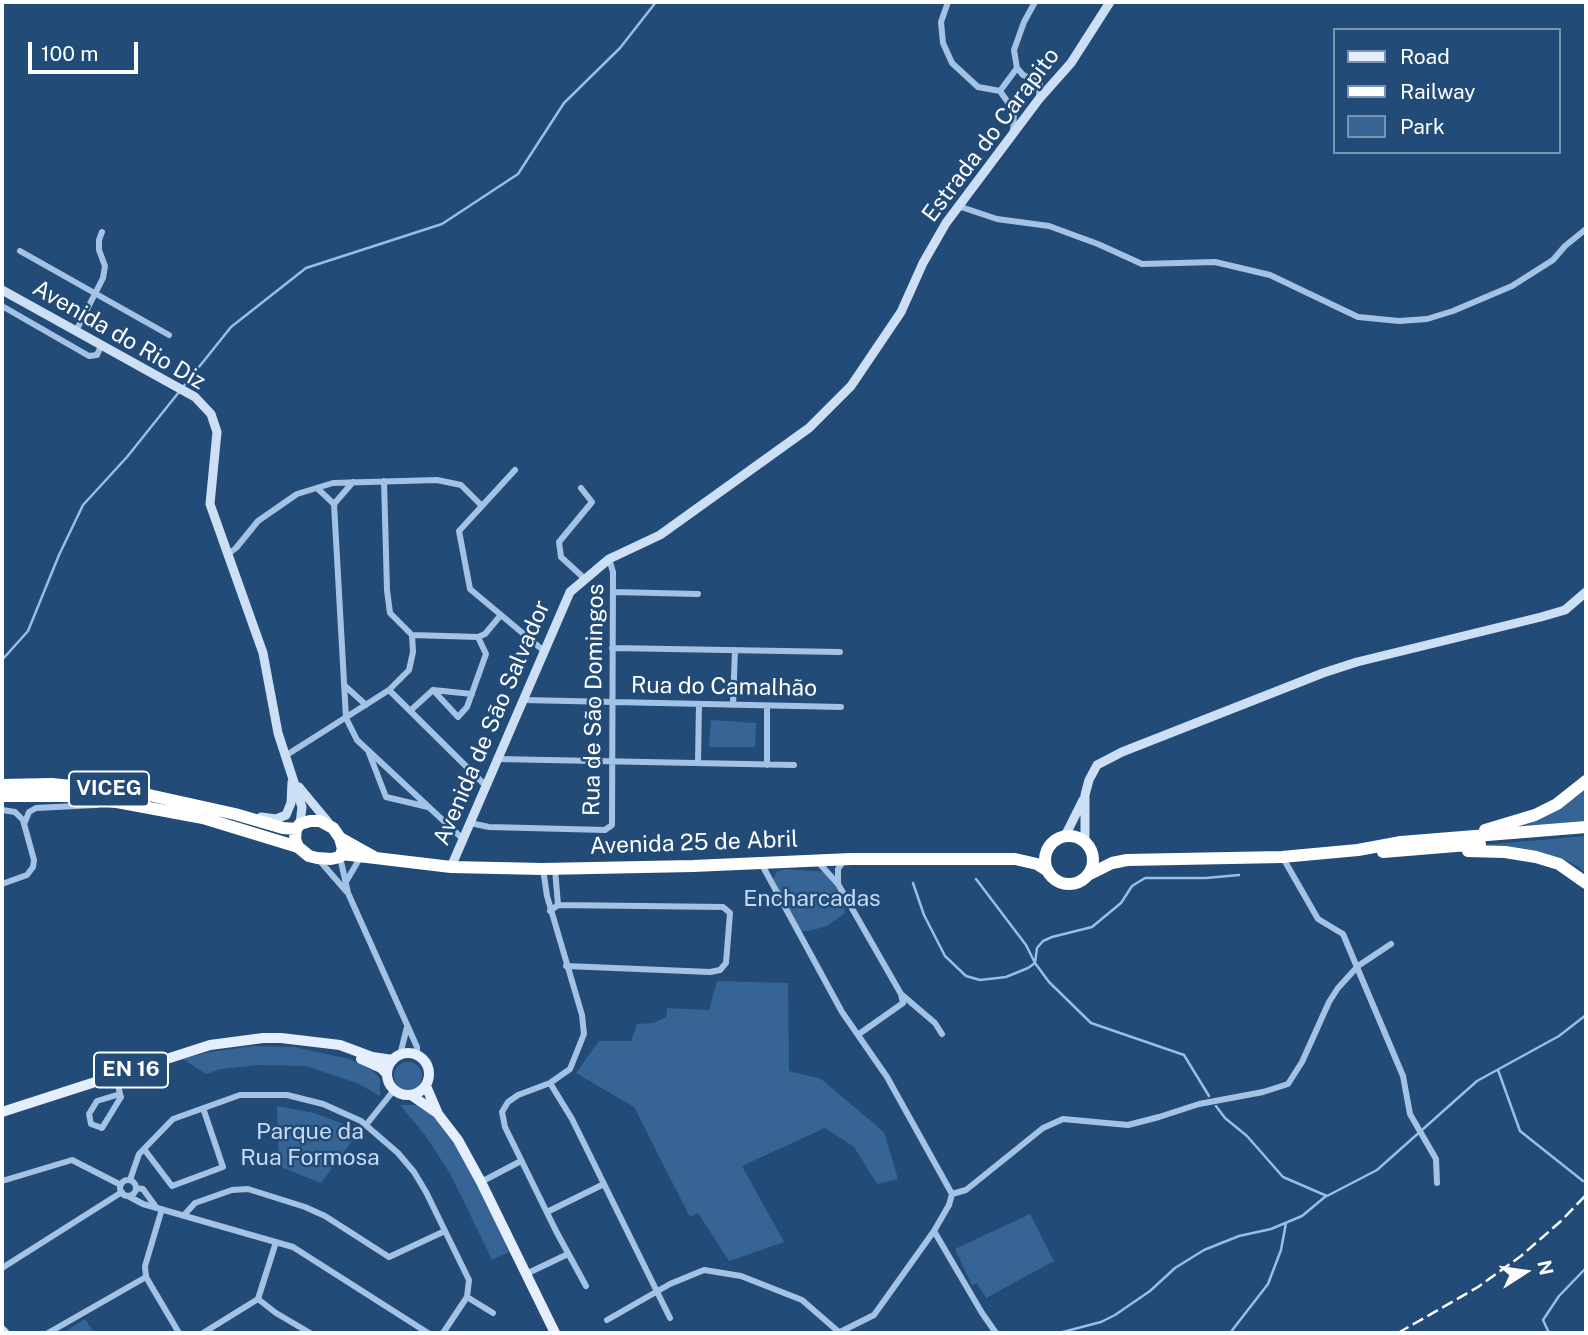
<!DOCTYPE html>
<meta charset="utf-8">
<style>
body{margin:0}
#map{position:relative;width:1588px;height:1335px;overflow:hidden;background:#234b78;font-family:"Public Sans",sans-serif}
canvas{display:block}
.frame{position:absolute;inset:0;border:4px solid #fff;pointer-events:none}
.legend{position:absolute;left:1333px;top:28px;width:228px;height:126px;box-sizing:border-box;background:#234b78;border:2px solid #7b93ae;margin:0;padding:9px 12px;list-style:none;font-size:21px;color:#fff}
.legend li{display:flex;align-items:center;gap:14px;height:35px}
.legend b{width:35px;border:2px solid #7b93ae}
.north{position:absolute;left:1490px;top:1237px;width:70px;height:70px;-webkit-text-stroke:5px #234b78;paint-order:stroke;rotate:78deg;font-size:19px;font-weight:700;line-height:28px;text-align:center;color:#fff}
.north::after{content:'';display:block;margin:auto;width:24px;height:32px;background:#fff;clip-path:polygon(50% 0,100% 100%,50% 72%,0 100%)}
.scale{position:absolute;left:28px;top:42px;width:110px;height:32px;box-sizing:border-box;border:4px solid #fff;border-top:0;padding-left:9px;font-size:21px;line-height:24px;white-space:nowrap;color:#fff;-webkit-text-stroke:5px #234b78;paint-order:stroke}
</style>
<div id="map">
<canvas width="1588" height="1335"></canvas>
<div class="frame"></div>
<ul class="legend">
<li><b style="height:9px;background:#e4eefc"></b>Road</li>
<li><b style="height:9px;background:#fff"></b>Railway</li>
<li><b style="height:19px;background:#366595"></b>Park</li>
</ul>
<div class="north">N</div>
<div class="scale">100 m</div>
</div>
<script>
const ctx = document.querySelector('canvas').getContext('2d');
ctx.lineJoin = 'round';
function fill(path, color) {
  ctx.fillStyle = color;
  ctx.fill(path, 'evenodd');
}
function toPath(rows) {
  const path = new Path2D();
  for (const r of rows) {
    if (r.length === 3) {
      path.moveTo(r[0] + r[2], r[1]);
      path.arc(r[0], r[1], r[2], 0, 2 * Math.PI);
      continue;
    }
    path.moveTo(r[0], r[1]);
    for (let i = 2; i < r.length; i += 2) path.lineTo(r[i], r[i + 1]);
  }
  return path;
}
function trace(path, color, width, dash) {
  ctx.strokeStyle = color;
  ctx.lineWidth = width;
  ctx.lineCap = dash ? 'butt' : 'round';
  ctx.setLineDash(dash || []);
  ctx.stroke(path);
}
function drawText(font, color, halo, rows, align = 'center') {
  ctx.font = font + ' "Public Sans",sans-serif';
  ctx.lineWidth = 5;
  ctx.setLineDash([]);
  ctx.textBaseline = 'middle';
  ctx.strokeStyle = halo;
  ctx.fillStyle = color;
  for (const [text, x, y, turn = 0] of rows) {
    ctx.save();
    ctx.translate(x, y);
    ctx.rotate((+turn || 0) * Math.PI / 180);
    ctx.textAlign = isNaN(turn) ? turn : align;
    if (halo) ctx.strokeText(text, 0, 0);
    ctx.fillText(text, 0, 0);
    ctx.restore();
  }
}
fill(toPath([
 [711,720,756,723,755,747,709,747],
 [1586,785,1586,821,1500,829],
 [1586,836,1586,874,1579,867,1561,858,1560,860,1483,845],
 [784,869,827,872,841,890,845,910,844,914,827,926,809,931,798,931,772,884,776,872],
 [717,981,788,983,789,1071,821,1079,884,1132,898,1179,877,1184,854,1147,825,1128,742,1166,784,1242,729,1261,698,1213,690,1217,634,1107,576,1073,599,1041,631,1041,637,1024,654,1023,666,1017,667,1008,709,1010],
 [254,1046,294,1047,349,1059,373,1071,380,1079,380,1096,357,1083,306,1066,258,1065,221,1069,206,1074,183,1059,210,1052],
 [408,1076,14],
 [400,1105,417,1105,432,1113,457,1142,509,1252,492,1260,451,1175,425,1135],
 [277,1106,314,1113,346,1125,358,1133,321,1183,279,1166],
 [1030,1214,1054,1261,986,1298,977,1283,972,1285,955,1249],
 [85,1319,94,1333,63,1333]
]), '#366595');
trace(toPath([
 [2,660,28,631,59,555,83,505,127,457,231,327,306,268,442,224,518,174,564,103,620,48,656,2],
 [976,879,1026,945,1035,963,1049,982,1091,1023,1184,1055,1209,1096],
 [913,883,924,915,945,956,966,976,980,980,1006,977,1028,968,1035,963,1037,948,1043,941,1052,937,1092,927,1121,903,1132,886,1145,878,1206,878,1239,875],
 [1498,1070,1520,1131,1583,1181],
 [1216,1106,1225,1118,1247,1136,1283,1177,1327,1196,1377,1170,1477,1081,1559,1036,1586,1015],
 [1059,1333,1101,1322,1115,1315,1150,1291,1175,1268,1204,1250,1239,1236,1271,1229,1302,1216,1326,1196],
 [1230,1333,1268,1284,1281,1250,1286,1223],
 [1549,1333,1543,1320,1559,1296,1586,1268]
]), '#98bee5', 2.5);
trace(toPath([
 [948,2,941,22,943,43,952,63,978,87,1000,91,1017,68,1014,50,1024,22,1035,2],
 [1017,68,1023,75,1040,82,1039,98],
 [1000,91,1014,111,1013,133],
 [958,206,997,219,1049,226,1098,244,1142,264,1215,262,1270,275,1358,317,1399,321,1427,319,1453,311,1512,286,1553,260,1565,246,1586,229],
 [20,251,169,335],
 [2,306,89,356,97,355,101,346],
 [76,331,103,278,105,266,99,250,99,240,102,232],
 [384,481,387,590,390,613,412,635,478,637,485,634,500,616],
 [317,488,334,504],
 [581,488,592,502,559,542,561,557,585,579],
 [334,504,346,718,357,740,463,839],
 [334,504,353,482],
 [482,506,515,470],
 [227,555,236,548,258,521,297,494,333,483,437,480,461,485,482,506,459,531,470,589,544,651],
 [613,592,698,594],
 [612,648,840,652],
 [344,685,366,705],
 [389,690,486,786],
 [433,690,472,694],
 [523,700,841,707],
 [733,705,735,650],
 [410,711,433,690,458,717,467,707,486,654,478,637],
 [369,753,386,797,428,807],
 [285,756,389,690,409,670,413,652,412,635],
 [497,759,794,765],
 [698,763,699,704],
 [767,765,767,706],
 [2,810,15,812,23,820,34,860,33,867,27,875,2,884],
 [25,822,29,812,36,808,96,805],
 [470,823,489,827,605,830,612,825,613,572,609,559],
 [340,857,348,893,417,1047,417,1055],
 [1283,858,1318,919,1343,934,1403,1076,1410,1114,1436,1159,1437,1183],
 [319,860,346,891],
 [818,862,838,884,901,994,903,1003,859,1034],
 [761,863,842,1012,887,1077,952,1194],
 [543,869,547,896,582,1015,584,1034,570,1069,550,1083,518,1095,508,1102,502,1112,505,1127,556,1231,586,1286],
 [555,869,558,905],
 [347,880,360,858],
 [838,884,838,869,844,860],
 [550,911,558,905,723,907,730,913,726,963,720,970,710,972,566,966],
 [901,994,935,1023,942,1034],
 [400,1055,407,1027],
 [116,1075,120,1094,121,1097,102,1128,91,1124,89,1114,97,1101,120,1094],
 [550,1083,572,1119,670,1318],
 [366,1125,394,1090],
 [144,1149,172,1186,223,1167,203,1108],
 [130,1180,139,1154,173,1119,240,1095,287,1095,323,1104,361,1121,398,1153,414,1172,426,1192,469,1280,467,1297,443,1333],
 [128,1188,8],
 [2,1181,72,1160,121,1185],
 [481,1182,521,1161],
 [136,1188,143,1189,156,1207],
 [952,1194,966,1190,1043,1128,1063,1119,1128,1125,1159,1117,1199,1104,1263,1092,1288,1084,1302,1062,1329,1002,1338,988,1358,966,1391,944],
 [128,1196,143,1204,293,1247,428,1333],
 [162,1209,145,1266,146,1277,179,1333],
 [547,1212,604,1184],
 [185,1214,195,1203,232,1190,248,1189,305,1207,325,1216,389,1257,445,1231],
 [934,1231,982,1313,996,1333],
 [2,1268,122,1192],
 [526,1274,568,1254],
 [467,1297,493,1313],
 [258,1299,276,1313,310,1333],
 [607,1320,670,1284,704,1270,741,1276,802,1300,840,1333],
 [48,1333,146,1277],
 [203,1333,258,1299,276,1242],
 [838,1333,874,1315,934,1231,949,1205,952,1194]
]), '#a4c3e4', 6);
trace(toPath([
 [2,290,195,397,211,414,217,432,210,504,263,653,278,733,302,807,300,824],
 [299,787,328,822],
 [261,817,276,819,286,815,291,803,292,782],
 [1065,836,1083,800],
 [1085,842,1085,795,1089,780,1097,765,1122,752,1323,673,1357,662,1541,617,1565,610,1586,592],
 [451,867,570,592,609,559,660,535,809,428,851,386,901,312,923,263,946,223,1039,99,1071,63,1110,2],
 [2,1330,5,1333]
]), '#cddff4', 9);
trace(toPath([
 [408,1074,21],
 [361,1059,381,1068,387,1074],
 [426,1086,438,1114,458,1140,481,1182,555,1333],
 [411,1095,437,1113],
 [2,1112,210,1045,263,1038,281,1038,340,1045,372,1057,393,1060]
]), '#e4eefc', 10);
trace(toPath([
 [2,785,52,784,140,793,235,814,283,828,296,829],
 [2,796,67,796,117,802,203,818,298,847],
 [310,821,320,821,333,828,340,838,343,849,340,857,331,859,317,858,309,856,298,847,295,839,296,829,300,824,310,821],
 [1485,830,1535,815,1557,804,1586,781],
 [1069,860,24],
 [340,838,374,857],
 [1468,851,1505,852,1536,857,1559,864,1586,883],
 [1383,852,1480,844],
 [342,854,451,867,543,869,693,866,851,859,1015,859,1037,864,1048,871],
 [1088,875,1112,863,1127,860,1282,857,1358,850,1401,842,1586,827]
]), '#fff', 12);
trace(toPath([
 [1398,1333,1478,1287,1521,1256,1561,1221,1586,1195]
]), '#fff', 2.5, [12, 5]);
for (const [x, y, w] of [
 [109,789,80],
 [131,1070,74]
]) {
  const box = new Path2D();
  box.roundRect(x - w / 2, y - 17.5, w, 35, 5);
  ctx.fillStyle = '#234b78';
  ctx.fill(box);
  trace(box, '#fff', 2);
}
drawText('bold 21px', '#fff', null, [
 ["VICEG",109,789],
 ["EN 16",131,1070]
]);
drawText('23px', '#fff', '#234b78', [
 ["Estrada do Carapito",991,135,-53],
 ["Avenida do Rio Diz",119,335,30],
 ["Rua do Camalhão",724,687,1],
 ["Rua de São Domingos",594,700,-89],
 ["Avenida de São Salvador",492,723,-67],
 ["Avenida 25 de Abril",694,843,-2]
]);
drawText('23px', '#c7dcf3', '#234b78', [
 ["Encharcadas",812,899],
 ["Parque da",310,1132],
 ["Rua Formosa",310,1158]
]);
</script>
